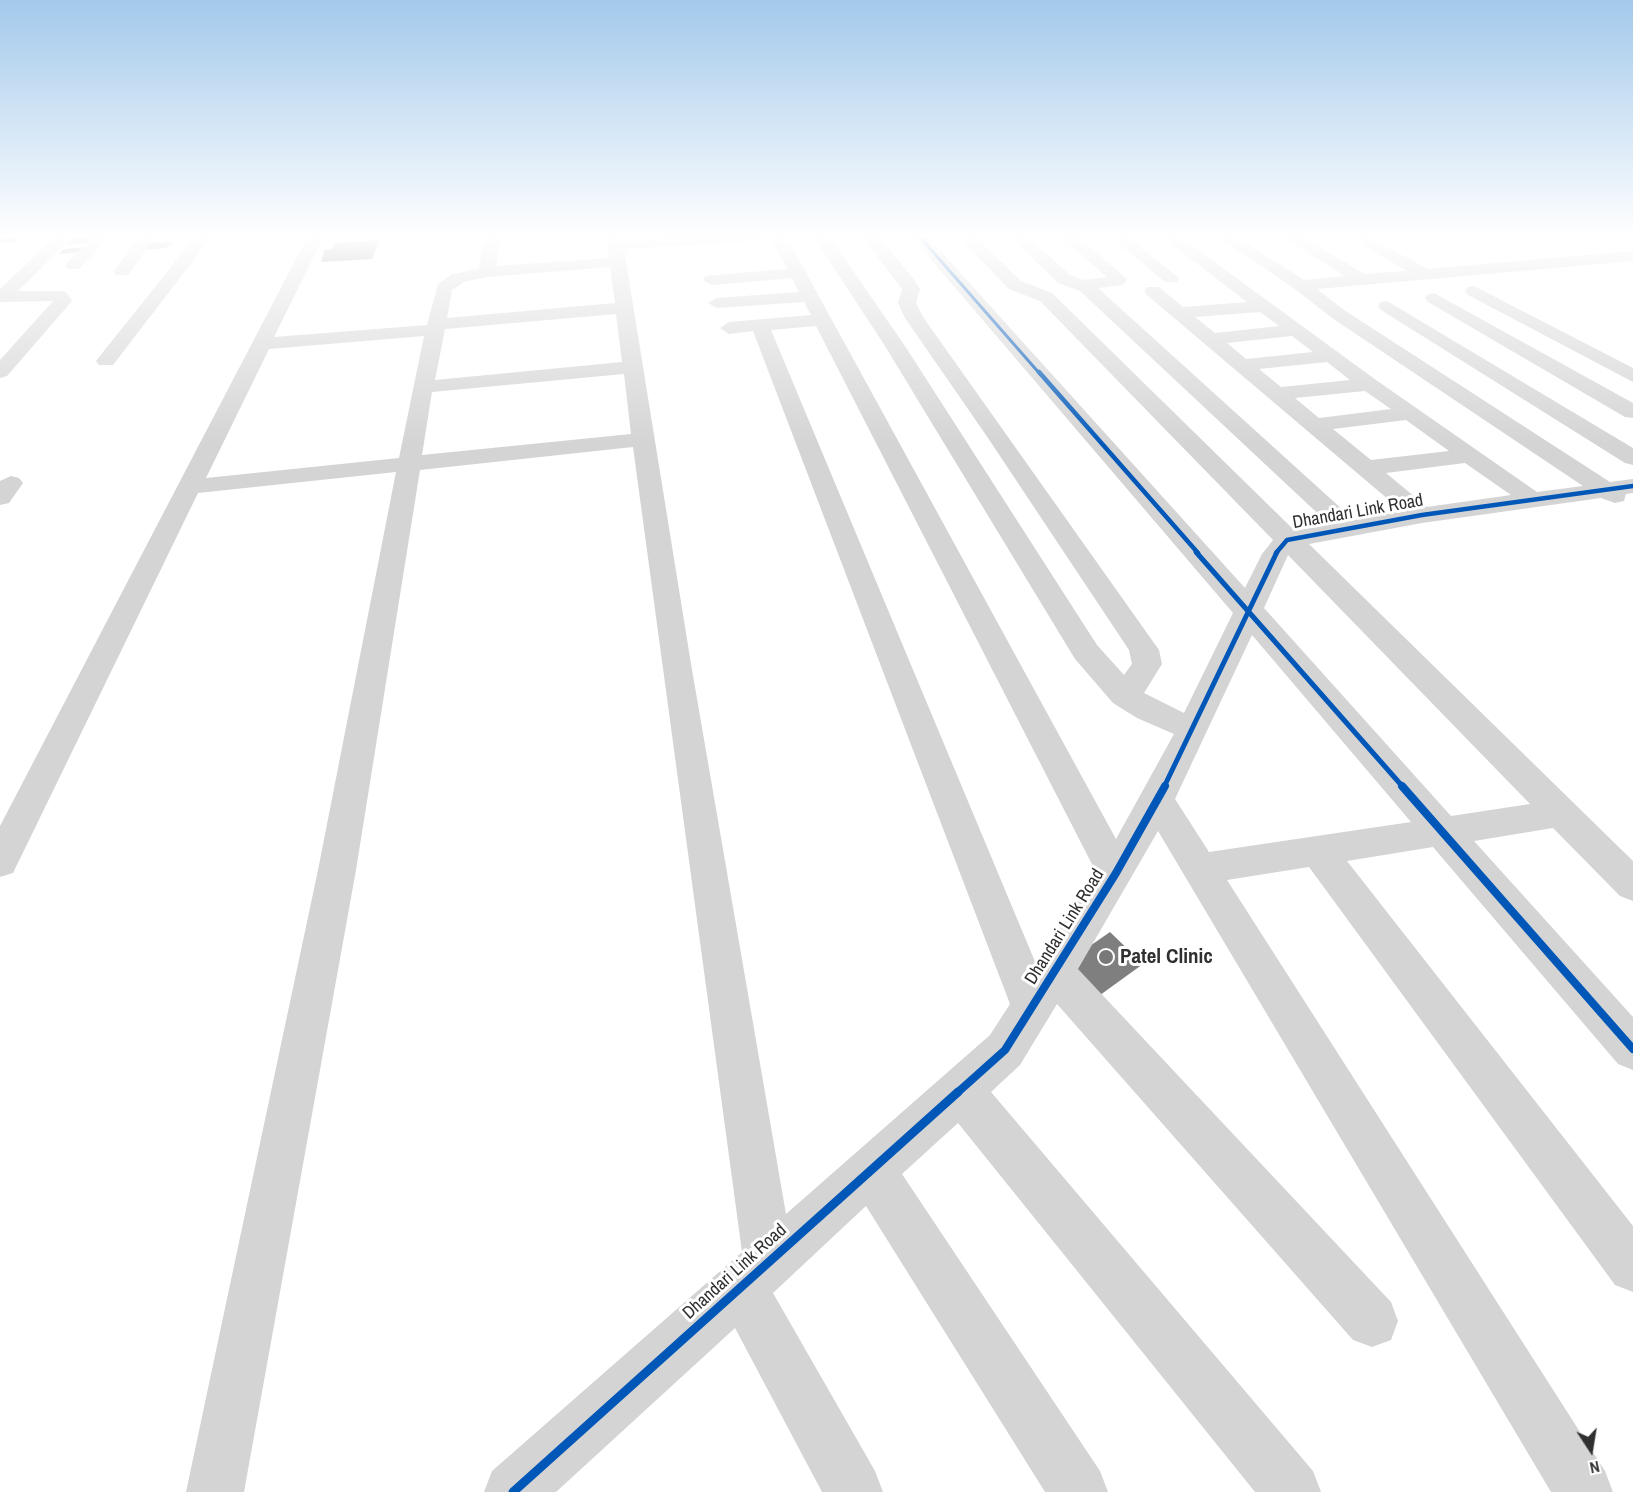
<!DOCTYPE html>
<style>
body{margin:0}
#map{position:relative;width:1633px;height:1492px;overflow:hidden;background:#fff;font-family:"Archivo Narrow",sans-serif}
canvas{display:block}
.north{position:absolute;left:1561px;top:1420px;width:60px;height:60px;-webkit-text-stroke:4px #fff;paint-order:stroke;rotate:168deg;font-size:16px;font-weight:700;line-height:24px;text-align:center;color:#303030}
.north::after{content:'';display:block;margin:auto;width:21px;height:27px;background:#303030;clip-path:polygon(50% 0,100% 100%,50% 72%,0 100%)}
</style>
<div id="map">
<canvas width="1633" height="1492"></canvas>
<div class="north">N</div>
</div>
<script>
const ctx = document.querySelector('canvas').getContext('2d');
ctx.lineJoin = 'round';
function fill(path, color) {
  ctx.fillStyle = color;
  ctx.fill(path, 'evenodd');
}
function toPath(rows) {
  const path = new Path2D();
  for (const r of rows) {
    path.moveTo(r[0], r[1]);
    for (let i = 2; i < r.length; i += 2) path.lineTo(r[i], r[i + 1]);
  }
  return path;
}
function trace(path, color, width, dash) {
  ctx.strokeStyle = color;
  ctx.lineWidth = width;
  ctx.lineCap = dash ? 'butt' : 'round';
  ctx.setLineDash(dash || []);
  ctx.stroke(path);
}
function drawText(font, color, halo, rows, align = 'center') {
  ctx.font = font + ' "Archivo Narrow",sans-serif';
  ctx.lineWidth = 6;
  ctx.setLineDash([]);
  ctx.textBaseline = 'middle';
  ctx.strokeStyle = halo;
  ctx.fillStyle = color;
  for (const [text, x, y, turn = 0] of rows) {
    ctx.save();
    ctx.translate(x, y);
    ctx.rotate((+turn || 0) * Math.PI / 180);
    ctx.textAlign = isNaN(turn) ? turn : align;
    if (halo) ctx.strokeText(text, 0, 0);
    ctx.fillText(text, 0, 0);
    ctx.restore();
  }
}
fill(toPath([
 [20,237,16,242,0,243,0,239],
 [76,237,94,237,87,243,66,245],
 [380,240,372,259,321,262,324,250,331,249,336,243],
 [153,242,173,242,166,248,143,250],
 [85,247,80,252,59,254,64,249],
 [1110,932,1143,964,1096,998,1064,964]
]), '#7f7f7f');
fill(toPath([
 [56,236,73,236,18,291,60,291,66,292,72,301,7,376,0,378,0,360,53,301,0,302,0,289,56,236],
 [94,236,110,236,79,269,67,269,65,266,67,263,94,236],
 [140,236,156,236,128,275,116,275,114,271,140,236],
 [196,236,212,236,113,365,99,365,96,361,99,357,196,236],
 [308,236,324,236,274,337,427,325,438,284,452,274,479,269,484,236,500,236,496,266,609,258,606,236,622,236,622,240,687,236,765,236,757,241,624,249,691,664,786,1214,990,1035,1010,1004,753,331,729,334,720,328,729,322,811,315,804,302,717,308,708,303,717,298,799,292,792,278,711,285,703,280,705,276,787,269,770,236,786,236,1116,839,1174,734,1137,718,1113,703,1075,659,885,346,813,236,829,236,905,346,1097,645,1124,675,1132,664,1129,650,988,438,905,318,898,303,902,289,862,236,878,236,913,278,920,289,916,303,923,317,1159,650,1162,664,1144,693,1184,713,1233,613,911,236,927,236,1245,588,1262,554,1273,540,1040,301,1009,289,958,236,975,236,1021,281,1052,293,1295,531,1329,524,1080,291,1058,283,1010,236,1027,236,1070,275,1083,280,1107,277,1060,236,1077,236,1127,279,1123,285,1098,288,1354,520,1402,511,1147,295,1144,291,1147,287,1159,287,1183,307,1247,302,1161,236,1179,236,1376,380,1537,492,1583,486,1332,318,1295,289,1217,236,1235,236,1304,280,1345,276,1281,236,1300,236,1365,274,1407,271,1348,236,1367,236,1428,269,1633,251,1633,261,1317,289,1344,310,1610,482,1633,479,1633,493,1626,494,1624,501,1615,503,1601,498,1422,523,1309,544,1633,861,1633,901,1620,896,1553,828,1474,841,1633,1017,1633,1070,1618,1064,1433,847,1347,861,1633,1226,1633,1292,1615,1285,1309,867,1227,880,1605,1471,1613,1492,1551,1492,1158,831,1078,969,1391,1302,1398,1321,1391,1340,1372,1347,1353,1340,1057,1004,1020,1065,991,1092,1313,1471,1321,1492,1255,1492,958,1123,902,1174,1100,1471,1108,1492,1045,1492,866,1206,773,1293,875,1471,883,1492,822,1492,735,1328,556,1492,484,1492,492,1471,742,1252,633,447,420,470,356,870,244,1492,186,1492,318,870,396,472,198,493,13,873,0,877,0,826,308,236],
 [610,267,615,303,447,318,452,290,464,282,487,277,610,267],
 [1260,312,1279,326,1215,333,1195,317,1260,312],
 [616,314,622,362,435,380,445,329,616,314],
 [816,326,1096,872,1036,964,771,330,816,326],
 [424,336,399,458,206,478,269,349,424,336],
 [1292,336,1313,352,1246,359,1227,343,1292,336],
 [1327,362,1350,380,1281,387,1259,369,1327,362],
 [624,374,631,434,422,455,432,392,624,374],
 [1365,391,1391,409,1319,418,1295,398,1365,391],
 [1406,420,1449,451,1371,460,1333,429,1406,420],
 [1465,463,1511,495,1427,507,1386,473,1465,463],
 [1288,555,1530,804,1451,816,1264,608,1288,555],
 [1252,635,1411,822,1209,852,1175,799,1252,635],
 [1110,236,1127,236,1179,278,1177,282,1165,282,1110,236],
 [1474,286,1633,368,1633,382,1468,295,1465,291,1468,287,1474,286],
 [1434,293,1633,403,1633,418,1625,417,1428,302,1425,298,1428,294,1434,293],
 [1387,301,1633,448,1633,465,1625,463,1381,310,1378,306,1381,302,1387,301],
 [11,476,19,478,23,483,9,503,0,505,0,481,11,476]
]), '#d4d4d4');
trace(toPath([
 [919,236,1040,374]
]), '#0057b8', 3);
trace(toPath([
 [1039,372,1198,553],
 [1276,553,1287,540,1422,515,1633,486]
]), '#0057b8', 4.5);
trace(toPath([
 [1196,552,1403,787],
 [1164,787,1277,552]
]), '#0057b8', 5);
trace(toPath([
 [1402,786,1633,1049],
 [957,1093,1005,1050,1116,873,1165,786]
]), '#0057b8', 8);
trace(toPath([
 [513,1492,958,1092]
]), '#0057b8', 9);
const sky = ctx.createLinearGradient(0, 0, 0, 445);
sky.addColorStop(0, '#a3c9eb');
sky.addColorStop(0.53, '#fff');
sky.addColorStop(1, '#ffffff00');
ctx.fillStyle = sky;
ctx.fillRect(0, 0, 1633, 445);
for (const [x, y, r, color] of [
 [1106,957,8,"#787878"]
]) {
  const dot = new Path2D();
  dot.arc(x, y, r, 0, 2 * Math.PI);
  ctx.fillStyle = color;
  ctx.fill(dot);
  trace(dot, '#fff', 2);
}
drawText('18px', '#303030', '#fff', [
 ["Dhandari Link Road",1358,512,-10],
 ["Dhandari Link Road",1065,927,-58],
 ["Dhandari Link Road",735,1272,-42]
]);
drawText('bold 21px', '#303030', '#fff', [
 ["Patel Clinic",1120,957]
], 'left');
</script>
